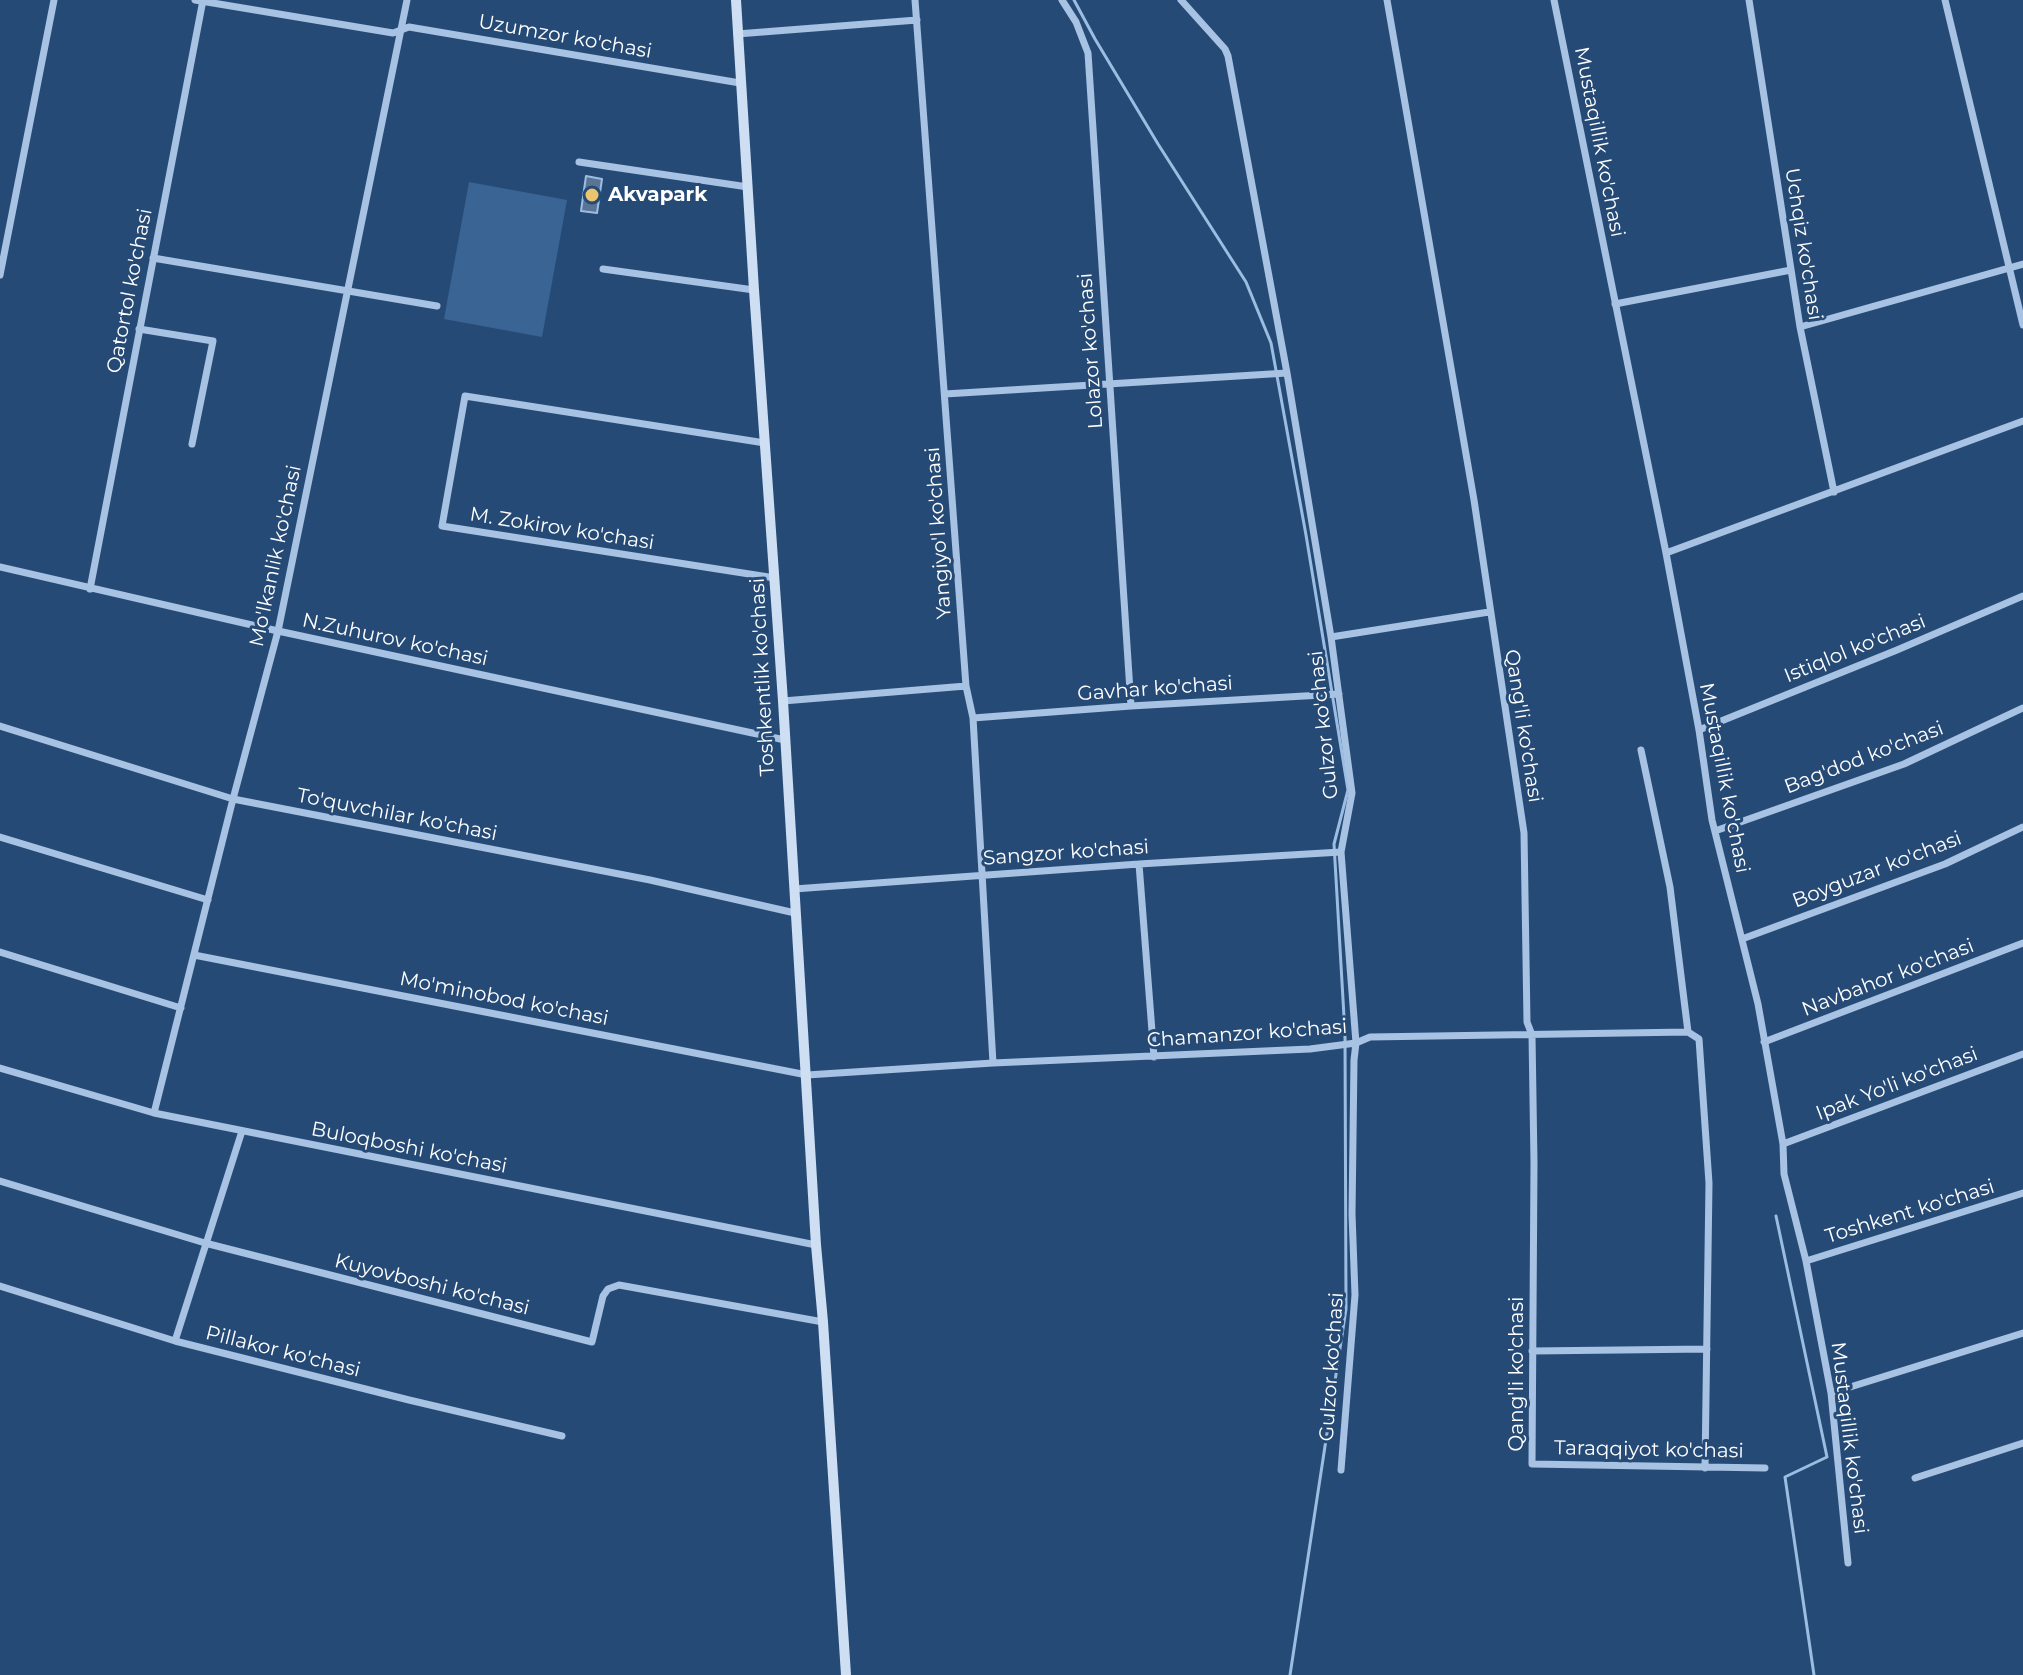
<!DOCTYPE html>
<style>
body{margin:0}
canvas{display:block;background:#264a76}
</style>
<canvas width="2023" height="1675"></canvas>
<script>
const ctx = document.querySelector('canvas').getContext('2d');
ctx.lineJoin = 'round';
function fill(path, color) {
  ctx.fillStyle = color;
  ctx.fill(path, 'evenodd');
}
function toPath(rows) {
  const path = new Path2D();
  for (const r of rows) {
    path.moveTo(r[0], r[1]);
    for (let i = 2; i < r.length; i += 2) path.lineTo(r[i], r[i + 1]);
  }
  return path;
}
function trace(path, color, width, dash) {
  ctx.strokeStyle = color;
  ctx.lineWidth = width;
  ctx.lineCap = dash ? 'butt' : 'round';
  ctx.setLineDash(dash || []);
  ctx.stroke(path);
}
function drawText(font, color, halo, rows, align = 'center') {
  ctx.font = font + ' Montserrat,sans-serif';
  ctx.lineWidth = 6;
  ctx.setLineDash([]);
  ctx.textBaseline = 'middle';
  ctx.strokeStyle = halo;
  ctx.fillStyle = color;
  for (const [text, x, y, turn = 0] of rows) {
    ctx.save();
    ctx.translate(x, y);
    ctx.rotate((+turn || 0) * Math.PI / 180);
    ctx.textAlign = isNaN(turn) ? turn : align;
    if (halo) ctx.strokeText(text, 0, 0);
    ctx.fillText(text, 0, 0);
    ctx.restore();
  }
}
fill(toPath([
 [469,182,567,200,542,337,444,319]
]), '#3a6493');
const water = toPath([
 [586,176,602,179,597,213,581,211,586,176]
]);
fill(water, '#5a7495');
trace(water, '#9cbde2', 2);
trace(toPath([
 [1074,0,1095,39,1158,144,1246,282,1271,343,1306,535,1348,790,1334,844,1345,1034,1346,1309,1290,1675],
 [1776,1216,1827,1457,1785,1477,1814,1675]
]), '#9cbde2', 3);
trace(toPath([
 [195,0,393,33,409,27,740,83],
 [915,0,966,686,973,718,993,1063],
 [1062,0,1076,22,1088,53,1131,706],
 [1181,0,1225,49,1228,56,1287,373,1331,637,1352,793,1341,852,1356,1043,1354,1060,1352,1214,1355,1295,1341,1470],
 [1387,0,1474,500,1524,833,1527,1022,1532,1035,1534,1163,1532,1464,1765,1468],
 [1554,0,1666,553,1699,730,1712,820,1758,1004,1783,1144,1784,1174,1806,1261,1831,1393,1848,1563],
 [1749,0,1800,327,1834,492],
 [1945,0,2023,325],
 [737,34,917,20],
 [579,162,748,187],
 [153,258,437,306],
 [603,269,754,290],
 [0,275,54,0],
 [1615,304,1791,270],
 [1800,327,2023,264],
 [139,329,213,341,192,444],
 [945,394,1287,373],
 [765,443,465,396,442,526,775,578],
 [1666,553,2023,421],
 [0,567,278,631,785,740],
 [90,589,203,0],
 [1331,637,1489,612],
 [783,701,966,686],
 [973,718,1131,706,1339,694],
 [0,726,233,799,650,880,795,913],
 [1699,730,1897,650,2023,596],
 [1641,750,1670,887,1688,1032,1699,1039,1709,1183,1705,1468],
 [1715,831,1904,764,2023,708],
 [0,837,208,900],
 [1139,864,1154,1057],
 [794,889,1139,864,1341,852],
 [1742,939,1945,864,2023,827],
 [0,952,181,1008],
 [194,955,807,1075,993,1063,1310,1049,1356,1043,1370,1037,1688,1032],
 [1764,1042,2023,943],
 [0,1068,154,1113,816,1245],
 [154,1113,233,799,278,631,407,0],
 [1783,1144,2023,1054],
 [0,1181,205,1243,592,1342,603,1296,608,1289,619,1285,823,1322],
 [1806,1261,2023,1193],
 [0,1286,175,1341,409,1400,562,1436],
 [175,1341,242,1131],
 [1532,1351,1707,1349],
 [1831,1393,2023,1333],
 [1915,1478,2023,1443]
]), '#a7c2e2', 7);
trace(toPath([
 [736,0,754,290,783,701,816,1245,823,1322,846,1675]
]), '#cfdff3', 10);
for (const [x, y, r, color] of [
 [592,195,8,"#eac56d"]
]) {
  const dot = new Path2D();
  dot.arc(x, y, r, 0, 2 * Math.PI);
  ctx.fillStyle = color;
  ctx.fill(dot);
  trace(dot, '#264a76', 3);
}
drawText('20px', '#fff', '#264a76', [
 ["Uzumzor ko'chasi",565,37,10],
 ["Mustaqillik ko'chasi",1599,142,79],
 ["Uchqiz ko'chasi",1803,244,81],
 ["Qatortol ko'chasi",130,291,-79],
 ["Lolazor ko'chasi",1091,351,-94],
 ["M. Zokirov ko'chasi",562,529,9],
 ["Yangiyo'l ko'chasi",939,533,-94],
 ["Mo'lkanlik ko'chasi",276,556,-78],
 ["N.Zuhurov ko'chasi",395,640,12],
 ["Istiqlol ko'chasi",1855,649,-22],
 ["Toshkentlik ko'chasi",763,677,-93],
 ["Gavhar ko'chasi",1155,689,-4],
 ["Gulzor ko'chasi",1324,725,-96],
 ["Qang'li ko'chasi",1523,726,81],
 ["Bag'dod ko'chasi",1864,758,-21],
 ["Mustaqillik ko'chasi",1724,778,79],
 ["To'quvchilar ko'chasi",397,815,11],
 ["Sangzor ko'chasi",1066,853,-4],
 ["Boyguzar ko'chasi",1877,870,-21],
 ["Navbahor ko'chasi",1888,978,-21],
 ["Mo'minobod ko'chasi",504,999,11],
 ["Chamanzor ko'chasi",1247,1034,-4],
 ["Ipak Yo'li ko'chasi",1897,1084,-21],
 ["Buloqboshi ko'chasi",409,1148,11],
 ["Toshkent ko'chasi",1910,1212,-17],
 ["Kuyovboshi ko'chasi",432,1285,14],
 ["Pillakor ko'chasi",283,1352,14],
 ["Gulzor ko'chasi",1332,1367,-86],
 ["Qang'li ko'chasi",1517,1374,-90],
 ["Mustaqillik ko'chasi",1849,1438,83],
 ["Taraqqiyot ko'chasi",1649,1450,1]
]);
drawText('bold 20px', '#fff', '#264a76', [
 ["Akvapark",608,195]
], 'left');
</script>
